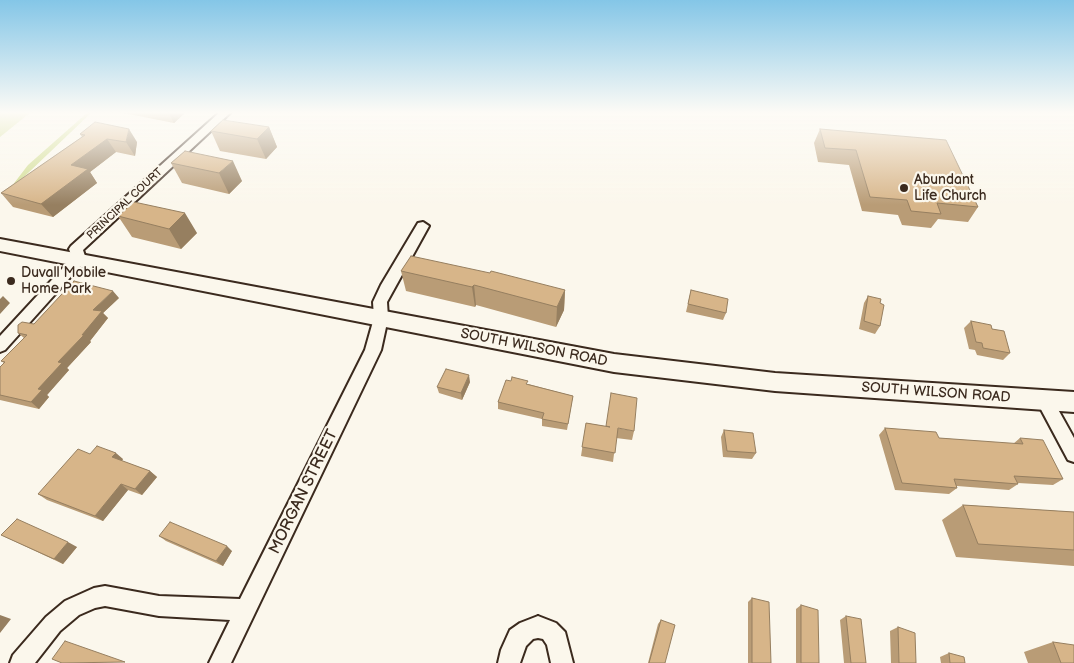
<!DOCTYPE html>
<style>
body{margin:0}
canvas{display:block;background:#fbf7ec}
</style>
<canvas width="1074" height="663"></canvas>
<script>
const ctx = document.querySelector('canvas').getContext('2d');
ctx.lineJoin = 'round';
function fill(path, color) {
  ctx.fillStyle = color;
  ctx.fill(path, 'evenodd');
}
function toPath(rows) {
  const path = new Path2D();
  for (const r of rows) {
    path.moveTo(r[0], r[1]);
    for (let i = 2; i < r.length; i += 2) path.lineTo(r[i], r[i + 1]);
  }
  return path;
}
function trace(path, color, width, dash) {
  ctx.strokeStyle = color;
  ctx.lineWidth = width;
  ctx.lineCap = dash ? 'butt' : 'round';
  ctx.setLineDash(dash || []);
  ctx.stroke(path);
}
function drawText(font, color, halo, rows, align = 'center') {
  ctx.font = font + ' "Balsamiq Sans",sans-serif';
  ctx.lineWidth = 4.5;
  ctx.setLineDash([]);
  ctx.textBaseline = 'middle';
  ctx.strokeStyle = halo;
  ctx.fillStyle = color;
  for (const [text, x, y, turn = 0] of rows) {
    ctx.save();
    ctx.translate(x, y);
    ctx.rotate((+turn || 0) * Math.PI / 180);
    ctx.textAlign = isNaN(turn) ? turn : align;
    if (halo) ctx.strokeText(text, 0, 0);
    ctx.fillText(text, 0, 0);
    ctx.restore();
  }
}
fill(toPath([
 [0,112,31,112,0,137],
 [88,112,92,112,5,195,28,165]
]), '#d0dc8f');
const minor = toPath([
 [220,112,230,113,83,250,86,259,84,262,5,350,0,352,0,336,72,258,69,249,71,246,220,112],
 [423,222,429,226,387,302,388,318,381,350,231,663,209,663,230,620,159,616,105,606,95,608,79,615,60,631,35,663,10,663,13,655,46,617,65,601,94,588,105,586,159,596,240,599,365,350,374,318,373,302,381,285,418,223,423,222],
 [1044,393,1050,395,1074,438,1074,462,1068,460,1036,400,1038,395,1044,393],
 [538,616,556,623,565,632,573,663,551,663,547,645,543,639,538,638,533,639,526,646,520,663,498,663,501,650,510,630,520,623,538,616]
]);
const secondary = toPath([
 [0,239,614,354,775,373,1074,392,1074,412,775,391,614,372,0,251,0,239]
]);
trace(minor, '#3b2a1e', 4);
trace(secondary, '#3b2a1e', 4);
fill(minor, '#fbf7ec');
fill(secondary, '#fbf7ec');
fill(toPath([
 [122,112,186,112,174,123,123,113],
 [269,127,277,147,266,159,220,151,211,131],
 [820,129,978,207,968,222,938,219,931,228,902,225,898,215,862,211,849,165,818,162,814,143],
 [80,134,137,142,135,156,116,152,90,172,97,183,53,217,13,207,1,193,82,137],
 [185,151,242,181,229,194,182,183,171,163],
 [118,216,197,233,181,249,132,237],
 [401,271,565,290,564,310,556,327,476,305,475,307,406,291],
 [691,290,726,313,723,320,686,312],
 [868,296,880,326,875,334,859,329,864,303],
 [119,298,103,313,108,318,90,341,91,342,67,368,69,370,47,395,49,397,39,409,0,400,0,367,4,363,1,361,24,338,18,333,34,324],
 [971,321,992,329,1010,353,1003,360,977,355,975,350,969,349,964,328],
 [470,382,462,400,439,393,437,387],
 [528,384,573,396,567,430,542,426,542,419,498,409,498,402],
 [586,423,634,431,632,440,616,438,613,462,581,456],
 [885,428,939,438,1013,444,1020,438,1063,479,1053,485,1018,483,1018,484,1009,490,957,486,957,488,949,494,895,490,879,435],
 [724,430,756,453,752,459,723,457,721,437],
 [90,454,123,459,122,461,150,471,157,477,142,495,128,490,103,521,47,500,38,494],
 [963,505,1074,512,1074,566,956,557,942,520],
 [1,535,77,547,63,564],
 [159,536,232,551,223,566,166,541],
 [752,598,771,663,748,663,748,602],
 [801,605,819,663,796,663,796,609],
 [846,616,866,663,844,663,840,620],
 [661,620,665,663,648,663,658,624],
 [898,627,916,663,891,663,890,631],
 [1053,642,1074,663,1028,663,1024,652],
 [949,653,965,663,941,663,940,657]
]), '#b99c76');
fill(toPath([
 [168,112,186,112,174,123],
 [269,127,277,147,266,159,257,139],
 [129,129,137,142,135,156,126,142],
 [107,139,116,152,90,172,97,183,53,217,41,204,71,165],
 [233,161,242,181,229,194,219,173],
 [185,213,197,233,181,249,169,229],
 [474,285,476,305,475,307,472,287],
 [565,290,564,310,556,327,557,307],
 [113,291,119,298,103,313,108,318,90,341,91,342,67,368,69,370,47,395,49,397,39,409,31,402,38,389,58,362,82,335,93,310],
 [3,296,10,303,0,314,0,299],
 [469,375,470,382,462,400,461,393],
 [116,453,123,459,119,464,112,457],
 [150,471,157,477,142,495,135,489],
 [121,484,128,490,103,521,95,516],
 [68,542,77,547,63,564,54,559],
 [227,546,232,551,223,566,216,561],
 [0,615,11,619,0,633]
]), '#967f60');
const building = toPath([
 [223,120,269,127,257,139,211,131,223,120],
 [95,122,129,129,126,142,107,139,71,165,88,169,41,204,1,193,85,135,80,134,95,122],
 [820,129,946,140,978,207,937,203,941,214,911,211,907,200,870,197,856,150,825,148,820,129],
 [185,151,233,161,219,173,171,163,185,151],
 [134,202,185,213,169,229,118,216,134,202],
 [411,256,490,273,491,271,565,290,557,307,474,285,472,287,401,271,411,256],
 [74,281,113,291,93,310,102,311,82,335,84,335,58,362,62,363,38,389,42,390,31,402,0,395,0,367,5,362,1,361,27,335,18,333,18,325,22,322,34,324,74,281],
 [691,290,728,299,726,313,688,304,691,290],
 [868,296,881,299,880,303,884,305,880,326,864,321,868,296],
 [971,321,991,325,992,329,1004,331,1010,353,983,348,982,343,976,342,971,321],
 [446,369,469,375,461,393,437,387,446,369],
 [512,377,528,381,526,384,573,396,568,424,542,419,544,413,498,402,506,380,511,381,512,377],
 [611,393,637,398,634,431,618,428,615,453,582,447,586,423,610,427,606,426,611,393],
 [885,428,936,432,939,438,1023,444,1020,438,1043,440,1063,479,1014,476,1018,484,954,479,957,488,902,483,885,428],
 [724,430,753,433,756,453,727,451,724,430],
 [97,446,116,453,112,457,150,471,135,489,121,484,95,516,38,494,78,449,90,454,97,446],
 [963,505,1074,512,1074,550,978,544,963,505],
 [17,519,68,542,54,559,1,535,17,519],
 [170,522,227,546,216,561,159,536,170,522],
 [752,598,769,602,771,663,752,663,752,598],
 [801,605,818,610,819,663,801,663,801,605],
 [846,616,861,619,866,663,851,663,846,616],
 [661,620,675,625,665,663,649,663,661,620],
 [898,627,915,633,916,663,899,663,898,627],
 [65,641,125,662,62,663,52,659,65,641],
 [1053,642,1074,645,1074,663,1061,663,1053,642],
 [949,653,964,657,965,663,950,663,949,653]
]);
fill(building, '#d7b589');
trace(building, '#967f60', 1);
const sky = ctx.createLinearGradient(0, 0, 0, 205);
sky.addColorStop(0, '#84c6e7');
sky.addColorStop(0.55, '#fdfbf6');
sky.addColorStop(1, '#fdfbf600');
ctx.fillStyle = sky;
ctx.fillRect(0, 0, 1074, 205);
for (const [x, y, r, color] of [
 [904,188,5,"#3b2a1e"],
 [11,281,5,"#3b2a1e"]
]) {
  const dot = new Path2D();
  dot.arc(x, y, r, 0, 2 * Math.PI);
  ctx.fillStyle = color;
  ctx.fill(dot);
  trace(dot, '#fbf7ec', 2);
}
drawText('11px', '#3b2a1e', '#fbf7ec', [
 ["PRINCIPAL COURT",125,204,-43]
]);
drawText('14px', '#3b2a1e', '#fbf7ec', [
 ["Abundant",914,180],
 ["Life Church",914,196],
 ["Duvall Mobile",21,273],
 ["Home Park",21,289]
], 'left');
drawText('14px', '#3b2a1e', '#fbf7ec', [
 ["SOUTH WILSON ROAD",534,348,11],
 ["SOUTH WILSON ROAD",936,393,4]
]);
drawText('16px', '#3b2a1e', '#fbf7ec', [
 ["MORGAN STREET",304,492,-64]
]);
</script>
